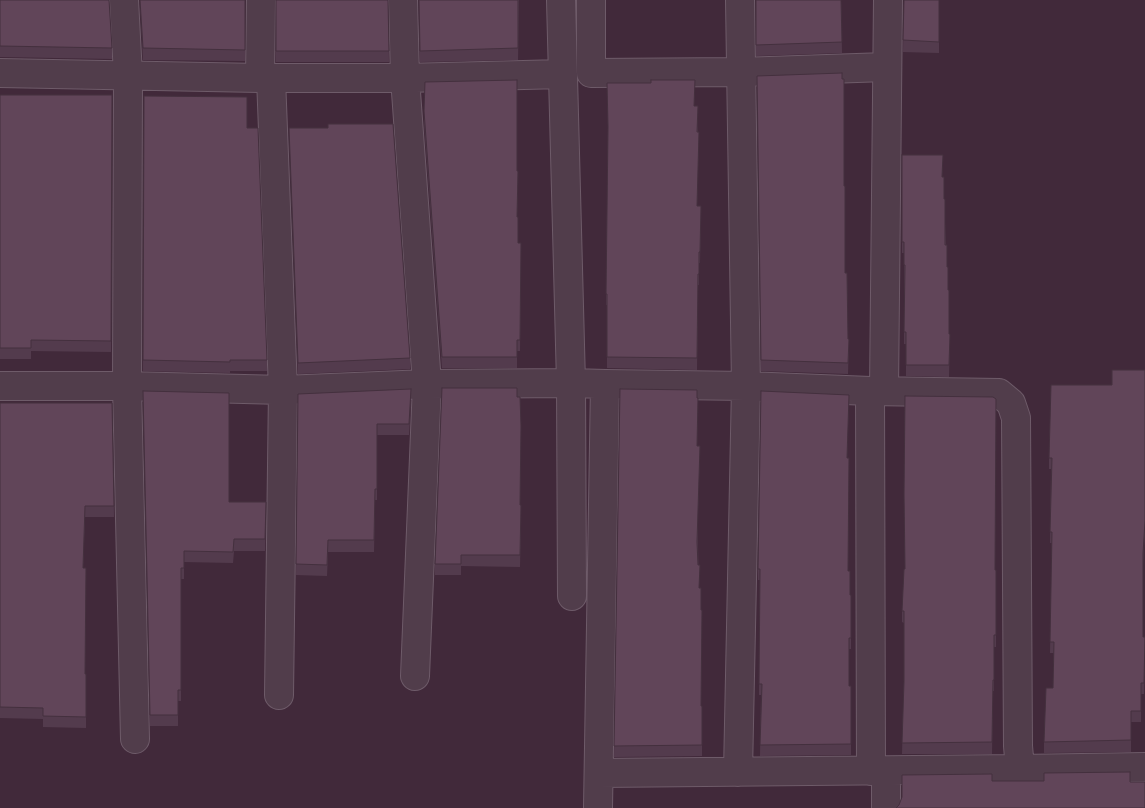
<!DOCTYPE html>
<style>
body{margin:0}
canvas{display:block;background:#41293a}
</style>
<canvas width="1145" height="808"></canvas>
<script>
const ctx = document.querySelector('canvas').getContext('2d');
ctx.lineJoin = 'round';
function toPath(rows) {
  const path = new Path2D();
  for (const r of rows) {
    path.moveTo(r[0], r[1]);
    for (let i = 2; i < r.length; i += 2) path.lineTo(r[i], r[i + 1]);
  }
  return path;
}
function trace(path, color, width, dash) {
  ctx.strokeStyle = color;
  ctx.lineWidth = width;
  ctx.lineCap = dash ? 'butt' : 'round';
  ctx.setLineDash(dash || []);
  ctx.stroke(path);
}
function fill(path, color) {
  ctx.fillStyle = color;
  ctx.fill(path, 'evenodd');
}
const minor = toPath([
 [124,0,128,75,127,386,135,739],
 [403,0,405,78,427,384,415,676],
 [561,0,571,383,572,596],
 [591,0,591,73,740,72,886,67],
 [0,73,260,78,405,78,563,74],
 [260,78,261,0],
 [271,78,283,390,279,695],
 [0,386,127,386,283,390,427,384,571,383,605,384,746,386,870,391,999,393,1011,403,1016,418,1018,746,1020,769,1145,767],
 [870,391,871,771],
 [884,391,888,0],
 [886,771,886,808],
 [738,772,746,386,740,0],
 [599,773,1020,769],
 [598,807,605,384]
]);
trace(minor, '#6e5b69', 30);
trace(minor, '#513d4b', 28);
fill(toPath([
 [0,0,112,48,112,59,0,57],
 [140,0,245,0,245,61,143,60],
 [276,0,388,0,389,62,276,62],
 [419,0,519,0,518,60,420,62],
 [756,0,841,0,842,53,756,56],
 [904,0,939,0,939,53,903,52],
 [757,76,845,273,848,339,849,339,848,374,761,371],
 [425,82,517,217,518,243,521,243,520,351,517,351,517,368,442,368,424,122],
 [0,95,112,95,111,352,31,351,31,359,0,359],
 [144,96,247,128,267,360,267,371,230,371,230,373,143,371],
 [695,106,698,132,697,206,701,206,700,263,699,263,699,285,698,285,697,370,607,368,607,305,606,305,606,294],
 [289,128,328,128,410,358,410,369,298,374],
 [902,155,943,177,948,290,949,334,950,334,949,377,906,376,906,344,904,344,904,253,902,253],
 [1145,370,1145,532,1143,565,1143,637,1145,648,1144,694,1141,694,1141,722,1131,722,1131,752,1044,753,1044,742,1053,688,1054,653,1050,653,1052,543,1050,543,1051,469,1049,469,1049,458,1112,385],
 [620,389,697,446,698,547,699,588,701,706,702,706,702,756,614,757],
 [143,391,229,502,266,502,265,551,234,551,233,563,184,562,184,579,181,579,181,701,178,701,178,726,150,726],
 [298,394,411,400,409,435,377,435,377,500,375,500,374,552,328,552,327,576,296,575],
 [0,403,112,403,114,517,85,517,83,568,85,674,86,674,86,728,43,727,43,719,0,718],
 [847,458,848,571,850,595,851,595,851,649,849,649,849,686,851,686,851,755,760,756,761,695,759,695,760,580,758,580,758,569],
 [520,505,521,516,520,567,461,566,461,575,435,575,435,564],
 [995,570,996,570,996,647,994,647,994,691,993,691,992,754,902,754,904,681,904,623,902,622,902,611]
]), '#533b4d');
const building = toPath([
 [0,0,109,0,112,48,0,46,0,0],
 [140,0,245,0,245,50,143,48,140,0],
 [276,0,388,0,389,51,276,51,276,0],
 [419,0,518,0,518,48,420,51,419,0],
 [756,0,841,0,842,42,756,45,756,0],
 [904,0,939,0,939,42,903,40,904,0],
 [842,73,842,79,844,79,844,186,845,186,845,273,847,273,848,339,849,339,848,363,761,360,757,76,842,73],
 [517,80,517,171,518,171,517,217,518,217,518,243,521,243,520,340,517,340,517,357,442,357,424,111,425,82,517,80],
 [651,80,695,80,694,106,698,106,697,132,699,132,697,206,701,206,700,252,699,252,699,274,698,274,697,358,607,357,607,294,606,294,608,127,607,83,651,83,651,80],
 [0,95,112,95,111,341,31,340,31,348,0,348,0,95],
 [144,96,247,97,247,128,258,128,267,360,230,360,230,362,143,360,144,96],
 [328,124,393,124,410,358,298,363,289,128,328,128,328,124],
 [902,155,943,155,942,177,944,177,944,199,945,199,945,245,947,245,947,267,948,267,948,290,949,290,949,334,950,334,949,365,906,365,906,332,904,332,905,265,904,265,904,242,902,242,902,155],
 [1112,370,1145,370,1145,521,1143,554,1143,637,1145,637,1144,683,1141,683,1141,711,1131,711,1131,740,1044,742,1046,688,1053,688,1054,642,1050,642,1052,532,1050,532,1052,458,1049,458,1051,385,1112,385,1112,370],
 [442,388,517,388,517,397,520,397,521,426,520,505,521,505,520,555,461,555,461,564,435,564,442,388],
 [411,389,409,424,377,424,377,489,375,489,374,540,328,540,327,565,296,564,298,394,411,389],
 [620,389,697,390,697,398,698,398,697,446,700,446,697,542,698,565,700,565,699,588,701,588,701,610,702,610,701,706,702,706,702,745,614,746,620,389],
 [143,391,229,393,229,502,266,502,265,539,234,539,233,552,184,551,184,568,181,568,181,690,178,690,178,715,150,715,143,391],
 [761,391,849,395,847,458,849,458,848,571,850,571,850,595,851,595,851,638,849,638,849,686,851,686,851,744,760,745,762,684,759,684,760,569,758,569,761,391],
 [905,396,993,397,996,399,995,570,996,570,996,635,994,635,994,680,993,680,992,742,902,743,904,681,904,611,902,611,904,569,905,569,904,494,905,396],
 [0,403,112,403,114,506,85,506,83,568,86,568,85,674,86,674,86,717,43,716,43,708,0,707,0,403],
 [1130,772,1130,782,1145,782,1145,808,896,808,899,805,902,797,902,775,992,774,992,781,1044,781,1044,773,1130,772]
]);
fill(building, '#614559');
trace(building, '#44303e', 1);
</script>
